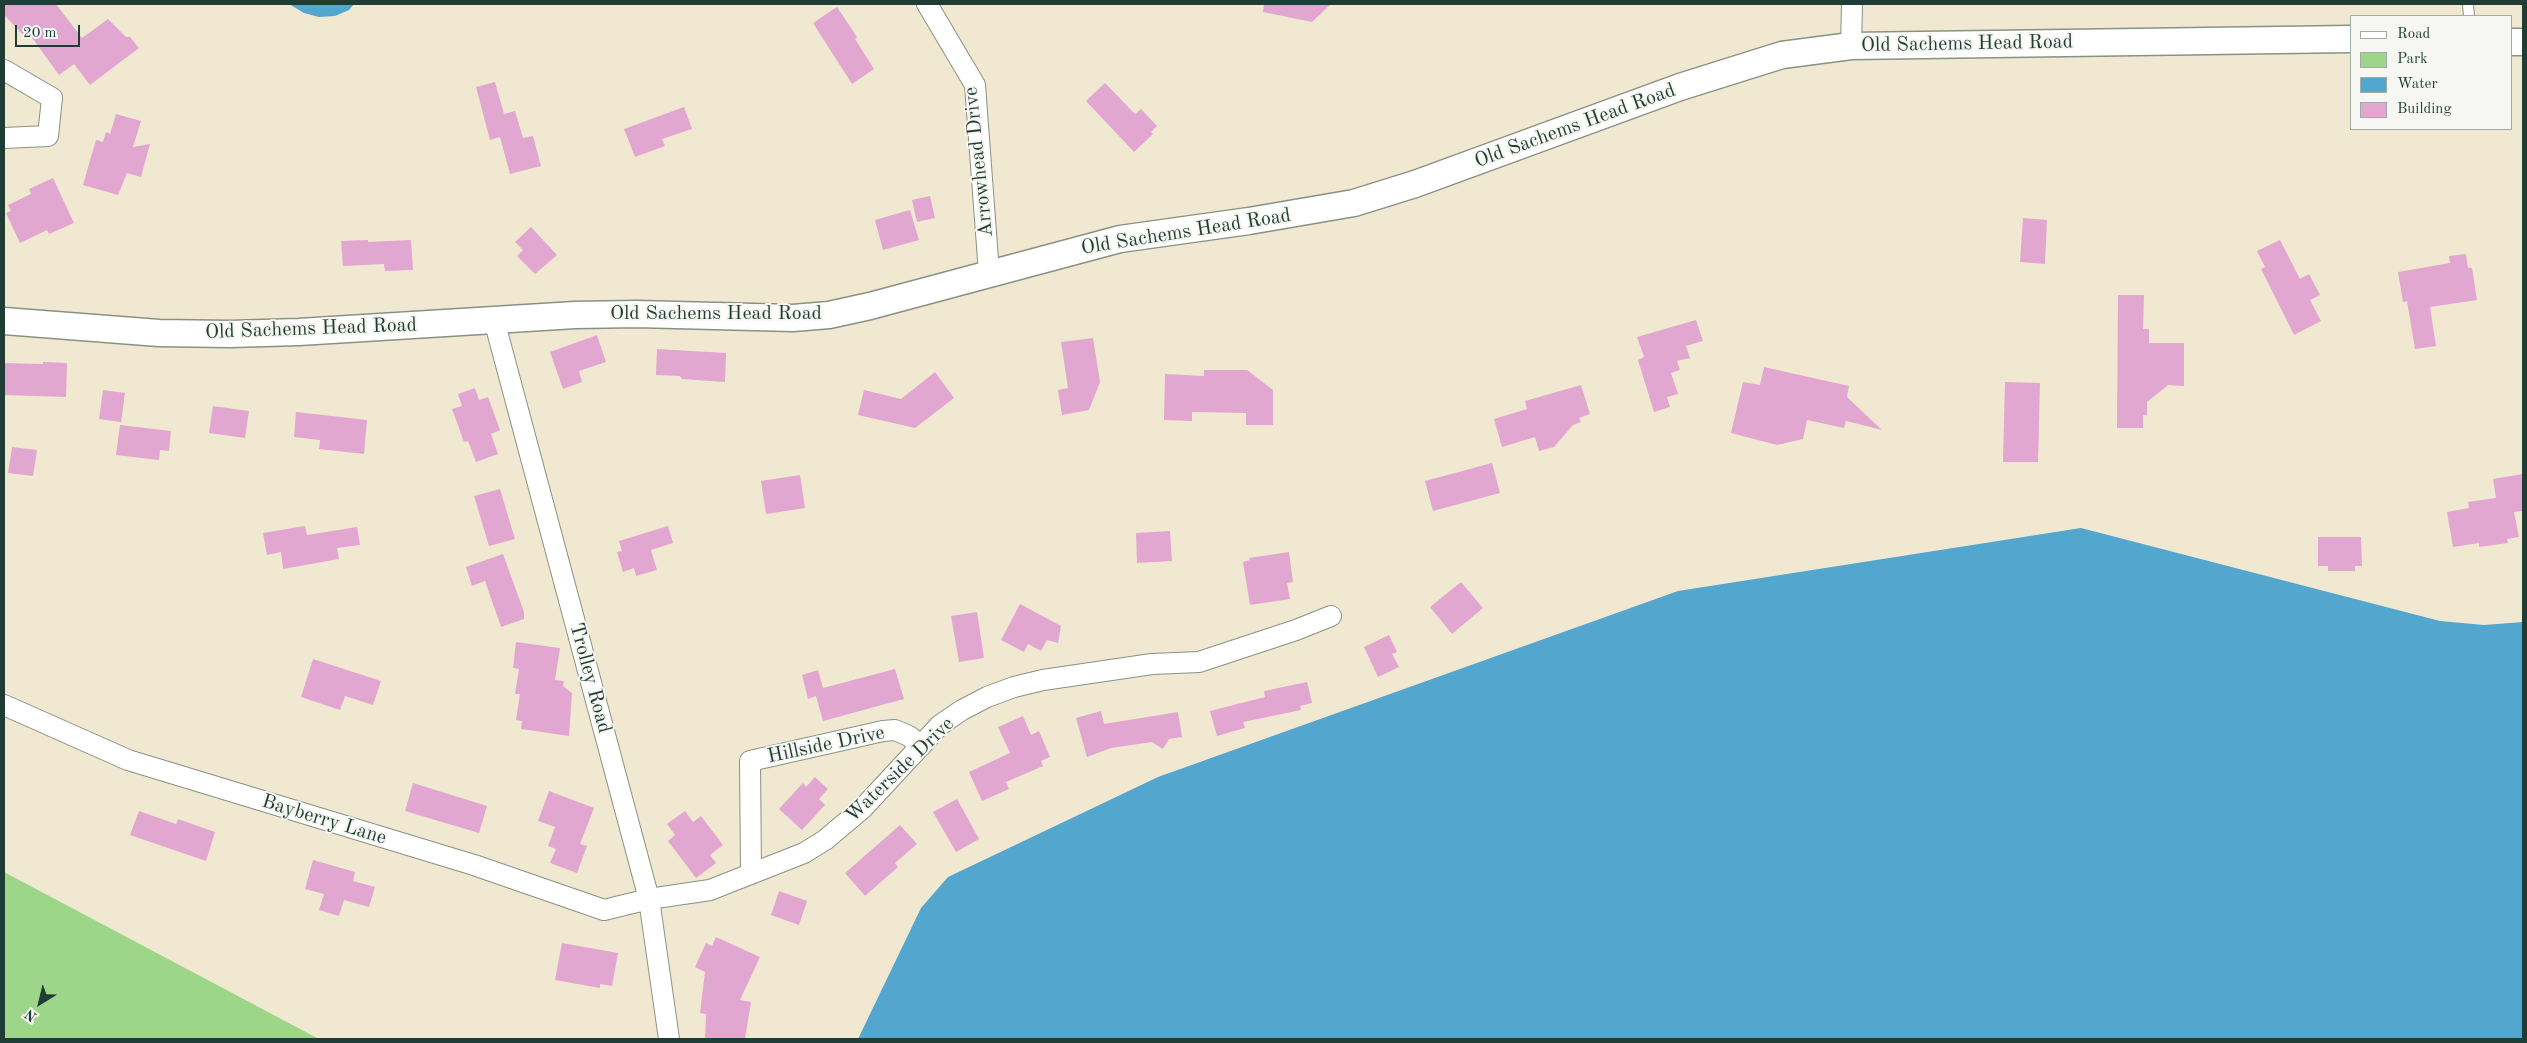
<!DOCTYPE html>
<style>
body{margin:0}
#map{position:relative;width:2527px;height:1043px;overflow:hidden;background:#f1e8d2;font-family:"Old Standard TT",serif}
canvas{display:block}
.frame{position:absolute;inset:0;border:5px solid #1f3d34;pointer-events:none}
.legend{position:absolute;left:2350px;top:15px;width:162px;height:115px;box-sizing:border-box;background:#f6f6f2;border:1px solid #a0aca6;margin:0;padding:6px 9px;list-style:none;font-size:15px;color:#1f3d34}
.legend li{display:flex;align-items:center;gap:10px;height:25px}
.legend b{width:25px;border:1px solid #a0aca6}
.north{position:absolute;left:15px;top:978px;width:50px;height:50px;-webkit-text-stroke:4px #f6f6f2;paint-order:stroke;rotate:216deg;font-size:14px;font-weight:700;line-height:20px;text-align:center;color:#1f3d34}
.north::after{content:'';display:block;margin:auto;width:18px;height:22px;background:#1f3d34;clip-path:polygon(50% 0,100% 100%,50% 72%,0 100%)}
.scale{position:absolute;left:15px;top:25px;width:65px;height:22px;box-sizing:border-box;border:2px solid #1f3d34;border-top:0;padding-left:6px;font-size:15px;line-height:18px;white-space:nowrap;color:#1f3d34;-webkit-text-stroke:4px #f6f6f2;paint-order:stroke}
</style>
<div id="map">
<canvas width="2527" height="1043"></canvas>
<div class="frame"></div>
<ul class="legend">
<li><b style="height:6px;background:#fff"></b>Road</li>
<li><b style="height:14px;background:#9dd689"></b>Park</li>
<li><b style="height:14px;background:#53a6ce"></b>Water</li>
<li><b style="height:14px;background:#e2a7d0"></b>Building</li>
</ul>
<div class="north">N</div>
<div class="scale">20 m</div>
</div>
<script>
const ctx = document.querySelector('canvas').getContext('2d');
ctx.lineJoin = 'round';
function fill(path, color) {
  ctx.fillStyle = color;
  ctx.fill(path, 'evenodd');
}
function toPath(rows) {
  const path = new Path2D();
  for (const r of rows) {
    path.moveTo(r[0], r[1]);
    for (let i = 2; i < r.length; i += 2) path.lineTo(r[i], r[i + 1]);
  }
  return path;
}
function trace(path, color, width, dash) {
  ctx.strokeStyle = color;
  ctx.lineWidth = width;
  ctx.lineCap = dash ? 'butt' : 'round';
  ctx.setLineDash(dash || []);
  ctx.stroke(path);
}
function drawText(font, color, halo, rows, align = 'center') {
  ctx.font = font + ' "Old Standard TT",serif';
  ctx.lineWidth = 4;
  ctx.setLineDash([]);
  ctx.textBaseline = 'middle';
  ctx.strokeStyle = halo;
  ctx.fillStyle = color;
  for (const [text, x, y, turn = 0] of rows) {
    ctx.save();
    ctx.translate(x, y);
    ctx.rotate((+turn || 0) * Math.PI / 180);
    ctx.textAlign = isNaN(turn) ? turn : align;
    if (halo) ctx.strokeText(text, 0, 0);
    ctx.fillText(text, 0, 0);
    ctx.restore();
  }
}
fill(toPath([
 [4,872,319,1039,4,1039]
]), '#9dd689');
fill(toPath([
 [289,4,354,4,349,10,335,16,319,17,304,13],
 [2081,528,2440,621,2484,625,2523,622,2523,1039,858,1039,921,908,948,877,1158,777,1678,591]
]), '#53a6ce');
fill(toPath([
 [4,4,56,4,82,38,108,19,126,37,130,37,139,48,90,85,74,64,59,75,30,35,27,39,4,15],
 [1264,4,1331,4,1312,22,1263,12],
 [837,7,857,37,855,39,874,69,852,84,813,23],
 [495,82,504,114,515,111,523,138,533,136,541,166,510,174,500,137,490,140,476,87],
 [1105,83,1135,114,1141,109,1157,126,1151,132,1153,134,1134,152,1086,101],
 [684,107,692,129,662,139,665,146,635,157,624,129],
 [116,114,141,121,133,147,150,144,141,177,127,173,118,195,83,185,96,140,103,142,106,132,110,134],
 [53,178,74,223,49,234,47,230,20,243,6,213,11,211,8,205,31,194,29,189],
 [930,196,935,218,917,222,912,200],
 [910,210,919,240,883,250,875,220],
 [2023,218,2047,220,2045,264,2020,262],
 [531,227,557,255,535,274,517,256,523,250,515,242],
 [368,240,368,242,411,240,413,270,385,271,384,264,343,266,341,241],
 [2280,240,2300,279,2309,274,2320,295,2310,300,2321,321,2294,335,2261,269,2265,267,2257,251],
 [2466,254,2468,268,2472,268,2477,300,2430,307,2436,346,2415,349,2407,301,2403,302,2398,272,2450,263,2449,256],
 [2118,295,2144,295,2143,329,2149,329,2149,343,2184,343,2184,386,2168,385,2147,402,2147,415,2143,415,2143,428,2117,428],
 [1696,320,1703,341,1686,346,1690,358,1677,361,1680,370,1671,373,1678,394,1667,397,1670,407,1654,412,1638,360,1644,357,1637,337],
 [597,335,606,362,579,371,582,382,563,389,550,352],
 [1093,338,1100,382,1089,410,1062,415,1058,390,1068,388,1061,342],
 [657,349,726,353,725,382,682,379,680,376,656,375],
 [43,362,67,363,66,397,4,395,4,363,43,364],
 [1764,367,1849,386,1847,397,1882,430,1846,421,1844,428,1807,420,1803,439,1777,445,1731,433,1743,382,1760,385],
 [1204,370,1247,370,1273,390,1273,425,1246,425,1246,413,1192,412,1192,421,1164,420,1165,374,1204,376],
 [935,372,954,398,915,428,858,415,864,390,901,399],
 [2005,382,2040,383,2038,462,2003,462],
 [1581,385,1590,414,1579,418,1581,422,1573,425,1554,447,1539,451,1535,437,1502,447,1494,419,1527,409,1525,401],
 [475,388,479,400,488,397,500,430,491,434,498,454,476,462,468,441,464,442,452,409,462,406,458,394],
 [103,390,125,393,121,422,99,419],
 [213,406,249,411,245,438,209,433],
 [296,412,367,420,364,454,319,449,320,440,294,437],
 [120,425,171,431,169,451,160,450,159,460,116,455],
 [12,447,37,450,33,476,8,473],
 [1492,463,1500,493,1433,511,1425,481],
 [2523,474,2523,511,2514,512,2519,537,2507,539,2508,543,2479,547,2479,543,2453,547,2447,512,2469,508,2468,502,2496,498,2493,479],
 [800,475,805,508,766,514,761,481],
 [500,489,515,539,489,546,474,496],
 [305,526,307,535,357,527,360,545,337,548,339,559,283,569,281,552,267,555,263,533],
 [668,526,673,543,651,550,657,570,636,576,634,568,623,572,617,552,622,551,619,541],
 [1170,531,1172,561,1137,563,1136,533],
 [2318,537,2361,537,2362,566,2355,566,2355,571,2328,571,2328,566,2318,566],
 [1289,552,1293,582,1287,583,1290,599,1250,605,1243,562,1250,560,1249,558],
 [503,554,524,612,524,619,501,627,485,581,472,586,466,567],
 [1461,582,1483,608,1452,634,1430,607],
 [1020,604,1061,626,1058,643,1047,640,1041,651,1028,644,1024,652,1001,640],
 [977,612,984,658,959,662,951,616],
 [1389,635,1397,652,1392,654,1399,667,1378,677,1364,647],
 [516,642,560,648,555,680,564,681,563,686,572,693,569,736,521,729,522,721,516,720,520,694,515,694,519,669,513,668],
 [313,659,381,681,373,705,345,696,340,710,301,697],
 [895,669,904,699,823,721,816,696,808,699,802,675,818,670,823,688],
 [1307,682,1312,703,1300,706,1301,710,1243,722,1245,728,1217,736,1210,711,1265,697,1264,691],
 [1101,711,1104,724,1178,712,1182,737,1169,739,1163,749,1152,742,1111,748,1087,757,1076,718],
 [1023,716,1031,735,1039,731,1050,757,1041,761,1043,766,1006,782,1009,789,982,801,969,772,1010,753,998,727],
 [815,777,828,789,819,799,825,805,802,830,779,809,803,783,806,787],
 [413,783,487,806,479,833,405,811],
 [549,791,594,808,580,844,587,846,577,873,550,863,556,849,548,846,555,827,538,821],
 [957,799,979,839,956,852,933,812],
 [139,811,176,824,178,819,215,832,206,861,130,835],
 [685,811,693,822,701,816,723,845,710,855,716,863,696,878,668,841,675,835,667,824],
 [900,825,917,844,895,863,898,867,865,896,845,873],
 [313,860,355,872,353,881,375,887,369,907,344,900,339,916,319,910,324,894,305,889],
 [779,891,807,901,799,925,771,915],
 [716,937,760,957,740,1000,751,1002,745,1039,705,1039,706,1014,700,1013,705,972,695,967,706,943,712,946],
 [562,943,618,953,612,986,600,984,600,988,555,980]
]), '#e2a7d0');
const service = toPath([
 [2468,4,2469,16]
]);
const minor = toPath([
 [927,4,975,85,989,273],
 [1851,46,1852,4],
 [4,70,52,98,48,136,4,138],
 [494,320,649,899,669,1039],
 [4,705,128,760,474,865,604,910,649,899,710,890,804,853,825,840,863,808,940,725,962,710,987,697,1014,687,1043,680,1152,664,1199,662,1296,630,1331,616],
 [751,874,750,761,883,731,895,730,909,736,921,746]
]);
const tertiary = toPath([
 [2511,42,2523,42],
 [4,321,159,333,230,334,299,332,575,315,637,314,793,318,829,315,870,306,1120,239,1249,221,1354,203,1415,184,1680,87,1782,55,1851,46,2351,39]
]);
trace(service, '#889283', 12);
trace(minor, '#889283', 22);
trace(tertiary, '#889283', 29);
trace(service, '#fff', 10);
trace(minor, '#fff', 20);
trace(tertiary, '#fff', 26);
drawText('20px', '#1f3d34', '#f6f6f2', [
 ["Old Sachems Head Road",1967,44,-1],
 ["Old Sachems Head Road",1575,126,-20],
 ["Arrowhead Drive",979,162,-96],
 ["Old Sachems Head Road",1186,232,-9],
 ["Old Sachems Head Road",716,314],
 ["Old Sachems Head Road",311,329,-2],
 ["Trolley Road",590,678,75],
 ["Hillside Drive",826,745,-12],
 ["Waterside Drive",900,770,-44],
 ["Bayberry Lane",324,820,17]
]);
</script>
